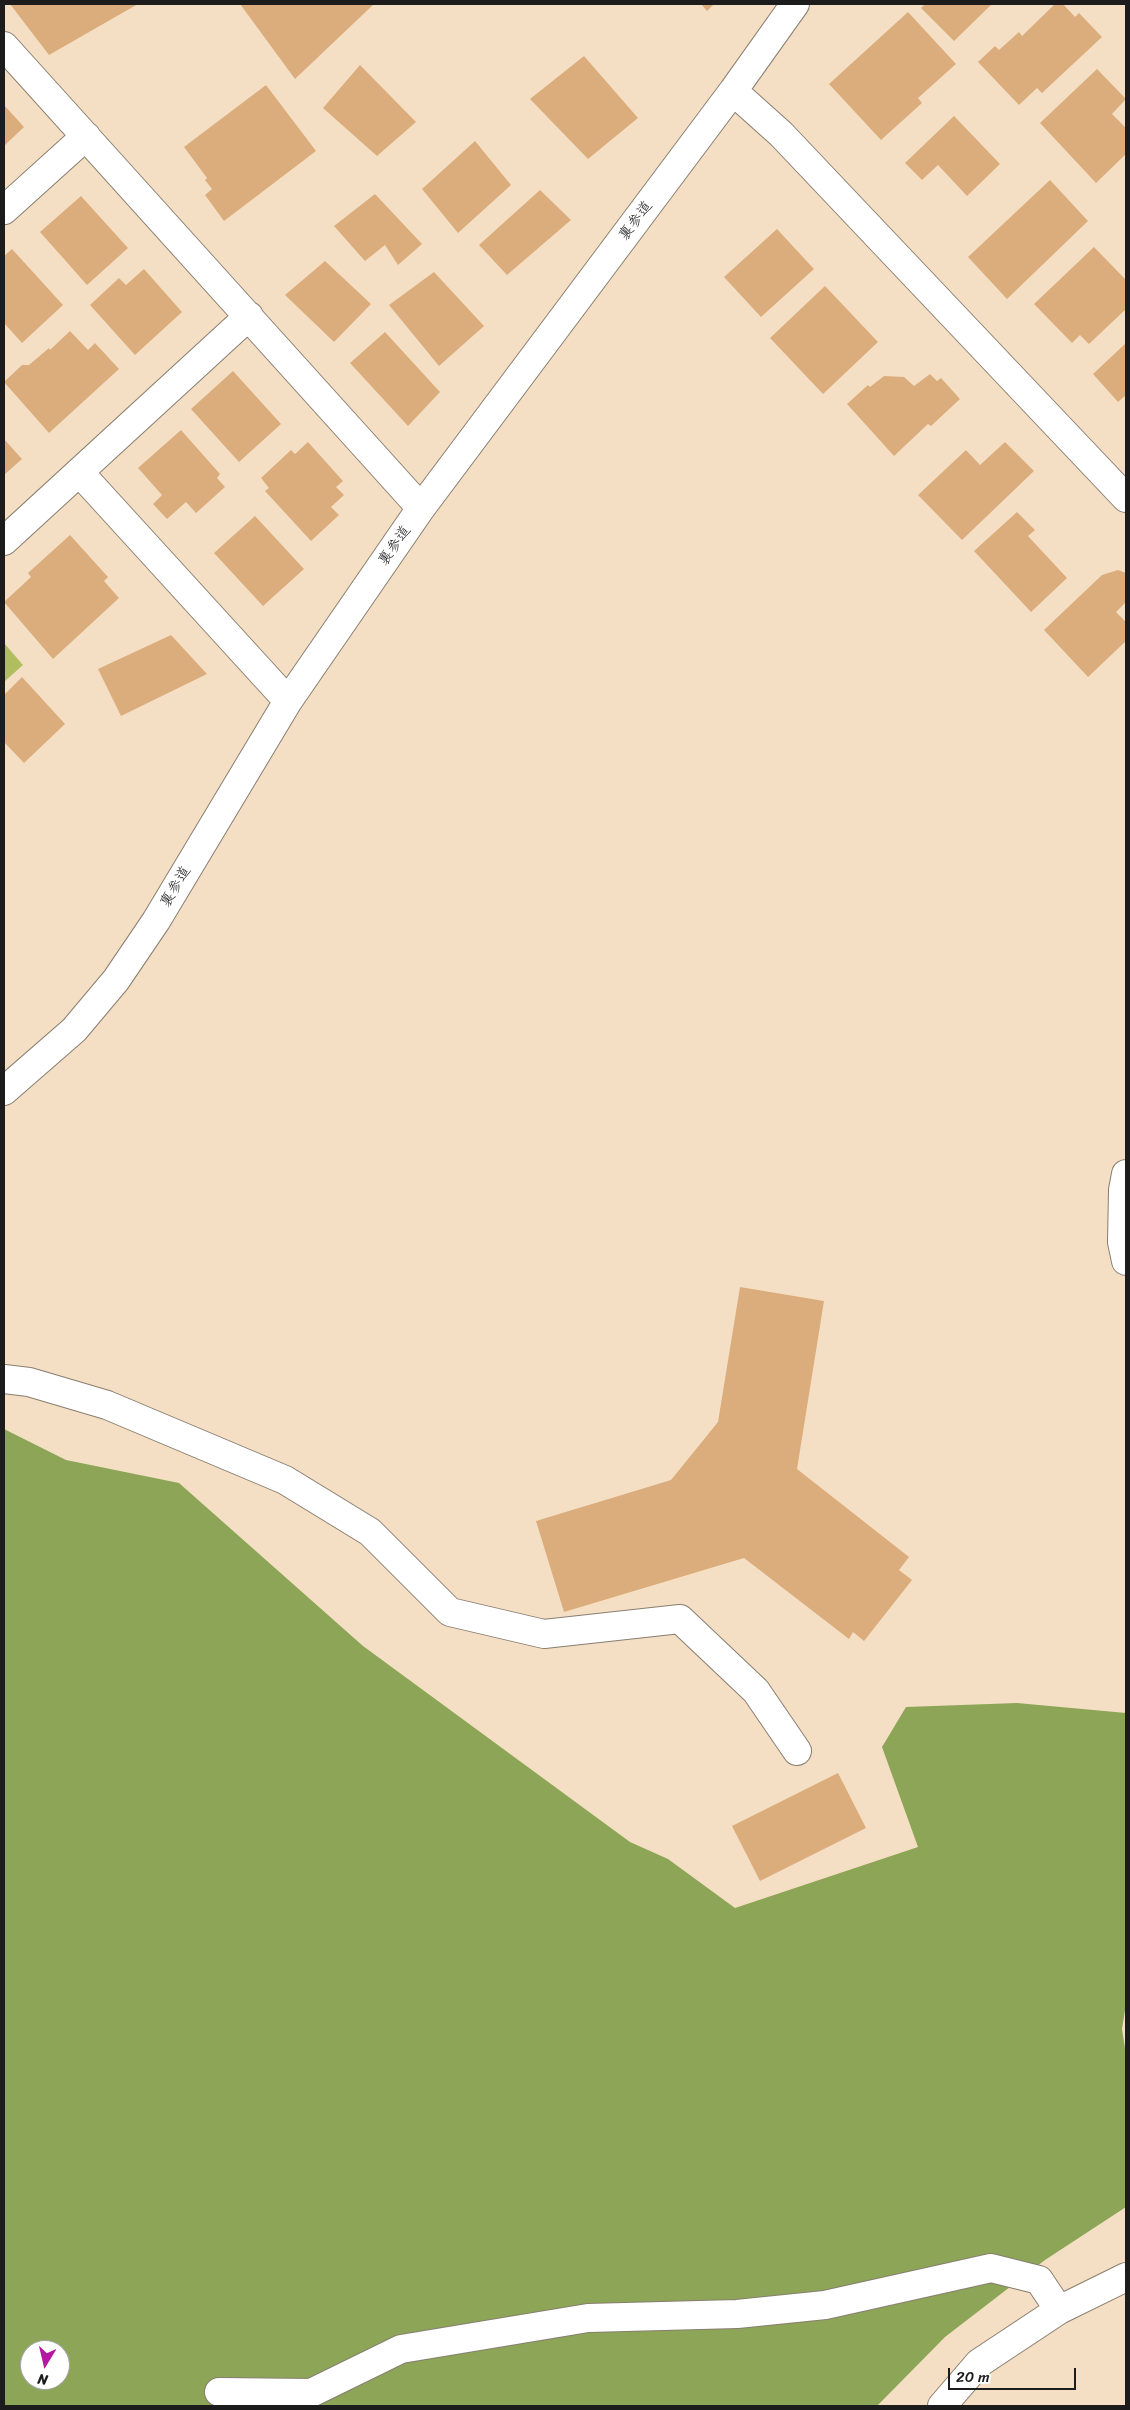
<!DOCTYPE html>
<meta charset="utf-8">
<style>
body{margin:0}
#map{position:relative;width:1130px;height:2410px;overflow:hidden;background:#f5dfc4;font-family:Sriracha,sans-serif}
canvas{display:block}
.frame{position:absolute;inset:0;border:5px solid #1c1c1c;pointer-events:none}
.north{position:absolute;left:20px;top:2340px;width:50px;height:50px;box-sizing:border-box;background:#fff;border:1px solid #a4a4a4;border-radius:50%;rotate:189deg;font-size:14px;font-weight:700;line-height:20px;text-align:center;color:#1c1c1c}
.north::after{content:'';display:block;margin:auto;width:18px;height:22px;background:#b5179e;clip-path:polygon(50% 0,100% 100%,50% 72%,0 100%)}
.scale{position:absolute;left:948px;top:2368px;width:128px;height:22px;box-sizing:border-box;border:2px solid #1c1c1c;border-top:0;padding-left:6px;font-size:15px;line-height:18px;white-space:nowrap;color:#1c1c1c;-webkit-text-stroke:4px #fff;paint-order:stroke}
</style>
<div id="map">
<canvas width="1130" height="2410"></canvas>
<div class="frame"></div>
<div class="north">N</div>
<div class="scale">20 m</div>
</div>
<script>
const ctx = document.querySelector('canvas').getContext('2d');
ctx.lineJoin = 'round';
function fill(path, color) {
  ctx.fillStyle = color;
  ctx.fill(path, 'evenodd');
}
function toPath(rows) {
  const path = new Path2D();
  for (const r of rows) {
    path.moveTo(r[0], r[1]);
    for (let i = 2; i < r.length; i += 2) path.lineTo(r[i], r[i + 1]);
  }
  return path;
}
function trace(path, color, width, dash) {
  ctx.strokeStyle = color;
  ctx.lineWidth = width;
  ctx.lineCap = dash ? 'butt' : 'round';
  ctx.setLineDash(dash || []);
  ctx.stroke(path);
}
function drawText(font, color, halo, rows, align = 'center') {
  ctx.font = font + ' Sriracha,"Klee One",sans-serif';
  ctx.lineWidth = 5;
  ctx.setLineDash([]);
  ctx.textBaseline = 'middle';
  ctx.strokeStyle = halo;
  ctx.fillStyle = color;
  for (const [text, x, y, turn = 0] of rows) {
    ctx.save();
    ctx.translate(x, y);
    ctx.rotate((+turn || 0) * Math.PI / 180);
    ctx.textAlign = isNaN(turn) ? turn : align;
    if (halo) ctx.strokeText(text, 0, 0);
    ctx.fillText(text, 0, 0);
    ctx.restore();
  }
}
fill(toPath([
 [4,643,23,665,4,682]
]), '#b0be60');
fill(toPath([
 [4,1429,66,1460,179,1483,363,1646,630,1842,668,1859,735,1908,918,1847,882,1747,906,1707,1017,1703,1126,1713,1126,2004,1122,2029,1126,2055,1126,2207,1045,2260,945,2337,877,2406,4,2406],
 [30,2350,60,2350,60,2380,30,2380]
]), '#8ca556');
fill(toPath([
 [10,4,138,4,49,55],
 [240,4,374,4,295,79],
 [701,4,714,4,707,11],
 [925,4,992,4,954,41,921,8],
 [1055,4,1063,4,1075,17,1079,13,1102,37,1042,93,1037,88,1019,105,978,62,995,46,999,50,1019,32,1022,36],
 [908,12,956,64,918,98,922,103,881,140,829,84],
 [584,56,638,118,588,159,530,99],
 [360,65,416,122,377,156,323,108],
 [1097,69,1126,99,1112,114,1126,128,1126,154,1096,183,1040,123],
 [266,85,316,151,224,221,205,195,212,189,205,180,207,178,184,147],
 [4,105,24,127,4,146],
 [954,116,1000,164,967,196,938,165,922,180,905,163],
 [475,141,511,185,458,233,422,189],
 [1050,180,1088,221,1007,299,968,257],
 [540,190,571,220,507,275,479,245],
 [375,194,422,244,398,265,385,245,365,261,334,226],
 [81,196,128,248,87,285,40,232],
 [777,229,814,269,761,317,724,277],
 [1094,247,1126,280,1126,309,1089,344,1080,335,1072,343,1034,304],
 [12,249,63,305,22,343,4,323,4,256],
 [325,261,371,304,334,342,285,295],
 [144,269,182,312,135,355,90,305,119,278,126,285],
 [434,272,484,326,439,366,389,305],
 [825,286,878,342,823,394,770,338],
 [70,331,88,350,95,343,119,369,49,433,4,382,22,365,29,365,49,348,50,350],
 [385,332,440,392,408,426,350,363],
 [1126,343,1126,395,1118,402,1093,374],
 [233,371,281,424,239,462,191,409],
 [930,374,937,381,941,378,960,399,931,426,928,424,894,456,847,404,868,385,870,387,884,376,904,377,914,386],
 [181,430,220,474,217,478,225,487,196,513,186,502,167,519,153,504,162,495,138,468],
 [4,439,22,459,4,475],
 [308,442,343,481,336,487,344,495,331,507,339,515,311,541,265,491,269,488,261,478,291,450,295,454],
 [1005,442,1034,471,962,540,918,495,966,450,980,465],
 [1017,512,1035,530,1028,536,1067,578,1031,612,974,551],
 [255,516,304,569,263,606,214,553],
 [70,535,108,577,104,581,119,598,53,659,4,602,31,577,28,573],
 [1118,570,1126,573,1126,602,1116,612,1126,622,1126,641,1088,677,1044,630,1102,575],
 [171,635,207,674,121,716,98,669],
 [22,677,65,724,24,763,4,742,4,695],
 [740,1287,824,1301,797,1469,909,1557,899,1570,912,1580,864,1641,853,1632,849,1639,744,1558,564,1612,536,1521,671,1480,718,1422],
 [838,1773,866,1828,760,1881,732,1826]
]), '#dbad7c');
const minor = toPath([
 [4,46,421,508],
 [733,91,781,134,1126,498],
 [4,210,86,136],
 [80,473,288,701],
 [4,541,249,316],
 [4,1091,74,1030,116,980,156,921,288,701,421,508,733,91,795,4],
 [1126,1174,1123,1190,1122,1242,1126,1261],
 [4,1379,29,1382,107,1405,285,1480,370,1532,450,1612,544,1634,680,1619,756,1691,797,1751],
 [219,2392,311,2393,401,2349,588,2318,737,2314,825,2305,991,2268,1039,2280,1059,2310],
 [942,2406,979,2363,1059,2310,1126,2277]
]);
trace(minor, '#887e70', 30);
trace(minor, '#fff', 28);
drawText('15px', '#1c1c1c', '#fff', [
 ["裏参道",636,221,-53],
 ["裏参道",395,546,-55],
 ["裏参道",176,887,-59]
]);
</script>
